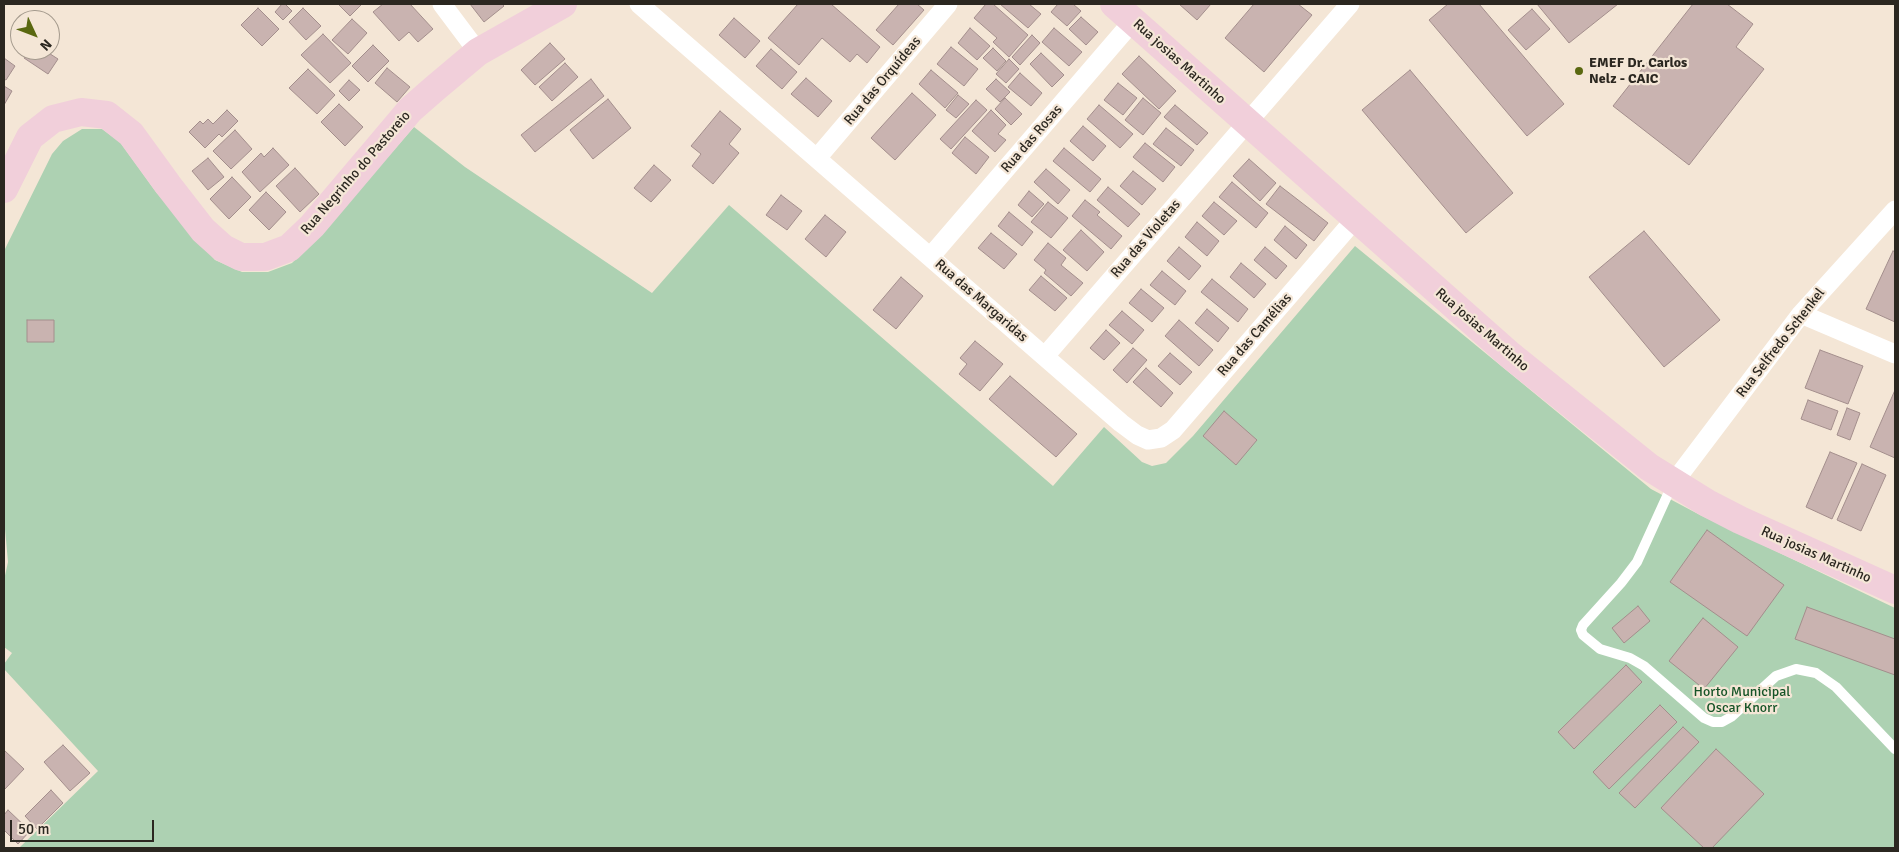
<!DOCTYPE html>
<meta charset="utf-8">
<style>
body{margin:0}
#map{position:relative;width:1899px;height:852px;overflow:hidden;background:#f4e6d6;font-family:Signika,sans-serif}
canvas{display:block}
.frame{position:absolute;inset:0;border:5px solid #2b2720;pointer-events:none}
.north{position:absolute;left:10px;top:10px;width:50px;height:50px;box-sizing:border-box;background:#f4e6d6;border:1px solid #a49a8d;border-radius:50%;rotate:133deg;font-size:14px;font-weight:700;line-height:20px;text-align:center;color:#2b2720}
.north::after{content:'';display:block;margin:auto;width:18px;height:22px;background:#5a6810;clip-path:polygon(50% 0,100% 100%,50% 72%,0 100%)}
.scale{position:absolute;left:10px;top:820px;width:144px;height:22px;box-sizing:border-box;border:2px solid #2b2720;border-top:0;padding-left:6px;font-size:15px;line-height:18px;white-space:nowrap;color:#2b2720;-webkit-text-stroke:4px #f4e6d6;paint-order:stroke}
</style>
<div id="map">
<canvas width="1899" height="852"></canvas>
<div class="frame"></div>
<div class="north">N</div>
<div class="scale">50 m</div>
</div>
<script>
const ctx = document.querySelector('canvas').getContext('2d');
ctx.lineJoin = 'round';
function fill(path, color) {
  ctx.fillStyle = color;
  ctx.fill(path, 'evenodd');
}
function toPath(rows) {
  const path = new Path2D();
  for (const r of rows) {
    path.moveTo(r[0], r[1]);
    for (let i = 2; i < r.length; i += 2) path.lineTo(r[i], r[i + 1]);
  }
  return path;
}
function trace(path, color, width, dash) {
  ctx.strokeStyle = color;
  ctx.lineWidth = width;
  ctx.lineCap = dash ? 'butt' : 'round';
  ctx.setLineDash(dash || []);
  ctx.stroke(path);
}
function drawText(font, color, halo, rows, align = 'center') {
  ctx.font = font + ' Signika,sans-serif';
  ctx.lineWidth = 4.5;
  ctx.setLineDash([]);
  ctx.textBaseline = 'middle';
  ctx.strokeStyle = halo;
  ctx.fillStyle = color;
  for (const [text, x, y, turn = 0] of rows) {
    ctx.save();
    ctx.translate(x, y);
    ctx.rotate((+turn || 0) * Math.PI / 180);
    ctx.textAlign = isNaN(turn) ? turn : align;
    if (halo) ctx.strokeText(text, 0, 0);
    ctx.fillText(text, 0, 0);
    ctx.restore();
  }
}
fill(toPath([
 [414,127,465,167,652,293,729,205,1053,486,1104,427,1142,462,1152,466,1166,463,1193,436,1355,246,1651,489,1700,515,1895,608,1895,848,19,848,98,771,4,669,4,664,12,653,4,647,4,580,8,562,4,518,4,251,52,154,63,141,82,129,102,129,120,142,156,192,215,260,242,272,268,272,292,263,312,243]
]), '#add1b2');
const building = toPath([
 [282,4,285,4,292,11,283,20,275,12,282,4],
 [338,4,362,4,350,16,338,4],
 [383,4,410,4,433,29,418,42,409,32,399,41,373,12,383,4],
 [470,4,502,4,504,6,484,22,470,4],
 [798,4,831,4,880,47,867,63,857,54,850,62,822,38,799,65,768,38,798,4],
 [899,4,917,4,924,10,893,45,876,30,899,4],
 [986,4,993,4,1028,35,1009,57,993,42,997,38,974,18,986,4],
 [1000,4,1029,4,1041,14,1028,28,1000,4],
 [1058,4,1073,4,1081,11,1067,26,1051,12,1058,4],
 [1179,4,1211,4,1197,20,1179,4],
 [1254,4,1298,4,1312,15,1264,72,1225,38,1254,4],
 [1448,4,1479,4,1564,104,1527,136,1429,20,1448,4],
 [1537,4,1618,4,1569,43,1537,4],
 [1693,4,1727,4,1753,24,1736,47,1764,69,1689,165,1613,106,1693,4],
 [258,8,279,29,262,46,241,25,258,8],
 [303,8,321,26,306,40,289,22,303,8],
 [1532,9,1550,29,1526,50,1508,30,1532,9],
 [1081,17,1098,32,1086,45,1069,29,1081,17],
 [734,18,760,41,745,58,719,35,734,18],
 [352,19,367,33,348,54,332,40,352,19],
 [970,28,990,46,977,60,958,43,970,28],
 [1054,28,1082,52,1069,66,1042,42,1054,28],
 [323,34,351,63,330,83,301,55,323,34],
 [1032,35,1040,43,1020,65,1012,57,1032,35],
 [550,43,565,59,535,85,521,70,550,43],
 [373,45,389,61,368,82,352,66,373,45],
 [951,47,978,69,964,86,937,64,951,47],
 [993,48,1006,61,997,71,983,58,993,48],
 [771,49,797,72,782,89,756,66,771,49],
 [30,50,44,50,58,59,48,74,24,58,30,50],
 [1041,53,1064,75,1052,87,1030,64,1041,53],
 [1139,56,1176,91,1159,109,1122,74,1139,56],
 [4,58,15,66,6,80,4,79,4,58],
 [1009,59,1019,69,1006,83,996,74,1009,59],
 [565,63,578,77,552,101,539,87,565,63],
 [387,68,410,87,397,102,375,83,387,68],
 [308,69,335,95,317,114,289,88,308,69],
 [931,70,958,93,945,108,919,84,931,70],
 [1410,70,1513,193,1466,233,1362,110,1410,70],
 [1020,73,1042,93,1031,106,1008,87,1020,73],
 [806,78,832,101,818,117,791,94,806,78],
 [591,79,604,96,535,152,521,135,591,79],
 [996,79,1010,92,1000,102,986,89,996,79],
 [349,80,360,90,349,101,339,91,349,80],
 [1118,83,1137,98,1123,115,1104,100,1118,83],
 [4,86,12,91,4,105,4,86],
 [912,93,936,115,895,160,871,138,912,93],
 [958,95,969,104,956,118,946,110,958,95],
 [1005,98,1022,114,1011,125,995,109,1005,98],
 [1143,98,1161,113,1143,135,1125,120,1143,98],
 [608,99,631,128,593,159,570,130,608,99],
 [976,100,987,110,951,149,940,139,976,100],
 [339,104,363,127,345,146,321,122,339,104],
 [1099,105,1133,134,1120,148,1087,119,1099,105],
 [1175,105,1208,133,1197,145,1164,117,1175,105],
 [227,110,238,121,222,137,219,134,205,148,189,132,200,121,203,124,208,119,213,124,227,110],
 [991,110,1006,125,998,134,1006,140,995,152,972,131,991,110],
 [720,111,741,129,729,144,739,153,713,184,692,166,701,154,691,146,720,111],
 [1083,126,1106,146,1093,161,1070,141,1083,126],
 [1166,128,1194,150,1181,166,1153,144,1166,128],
 [235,130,252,149,231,169,213,151,235,130],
 [965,137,989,157,976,174,952,153,965,137],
 [1145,143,1175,167,1163,182,1133,157,1145,143],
 [273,148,289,165,260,192,242,172,261,153,264,157,273,148],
 [1064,148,1101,179,1090,192,1053,161,1064,148],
 [208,158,224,177,208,190,192,171,208,158],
 [1249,159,1276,183,1260,201,1233,176,1249,159],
 [654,165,671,180,651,202,634,188,654,165],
 [295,168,319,194,300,212,276,186,295,168],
 [1046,169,1070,190,1058,204,1034,182,1046,169],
 [1133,171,1156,189,1142,205,1120,186,1133,171],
 [232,177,251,197,229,219,210,199,232,177],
 [1232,182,1268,213,1256,228,1219,197,1232,182],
 [1280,186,1328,223,1314,241,1266,204,1280,186],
 [1108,187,1140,214,1128,227,1097,200,1108,187],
 [1029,191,1044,204,1032,217,1018,205,1029,191],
 [266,192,286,212,269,230,249,210,266,192],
 [781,195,802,211,787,230,766,215,781,195],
 [1085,200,1100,212,1097,215,1122,236,1111,249,1072,216,1085,200],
 [1048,202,1068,218,1051,238,1031,222,1048,202],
 [1214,202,1237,221,1224,235,1202,216,1214,202],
 [1009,212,1033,232,1022,246,998,226,1009,212],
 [825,215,846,232,826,257,805,239,825,215],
 [1197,222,1219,241,1207,256,1185,237,1197,222],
 [1285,226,1307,245,1296,259,1274,240,1285,226],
 [1081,230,1104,252,1087,271,1063,250,1081,230],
 [1644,231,1720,320,1664,367,1589,277,1644,231],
 [991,233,1017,254,1004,269,978,248,991,233],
 [1048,243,1066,258,1061,265,1083,283,1071,296,1044,273,1046,270,1034,260,1048,243],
 [1179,247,1201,266,1189,280,1167,261,1179,247],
 [1265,247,1287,266,1276,279,1254,260,1265,247],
 [1893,251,1895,252,1895,322,1866,309,1893,251],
 [1241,263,1266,284,1254,298,1230,277,1241,263],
 [1162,271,1186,291,1175,305,1150,285,1162,271],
 [1041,276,1067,298,1055,311,1029,290,1041,276],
 [901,277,923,296,896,329,873,310,901,277],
 [1212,279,1248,309,1238,322,1201,292,1212,279],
 [1141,289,1164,308,1152,322,1129,303,1141,289],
 [1207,309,1229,328,1218,342,1195,323,1207,309],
 [1122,311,1144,330,1132,344,1109,325,1122,311],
 [27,320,54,320,54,342,27,342,27,320],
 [1179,320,1213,350,1199,366,1165,336,1179,320],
 [1106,330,1120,343,1104,360,1090,348,1106,330],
 [975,341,1003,364,980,391,959,374,967,364,960,358,975,341],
 [1133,348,1147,360,1127,383,1113,370,1133,348],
 [1820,350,1863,366,1848,404,1805,388,1820,350],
 [1170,353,1192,372,1180,385,1158,366,1170,353],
 [1146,368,1173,393,1161,407,1133,382,1146,368],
 [1010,376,1077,434,1056,457,989,399,1010,376],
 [1895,390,1895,458,1870,447,1895,390],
 [1808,400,1838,411,1831,430,1801,419,1808,400],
 [1847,408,1860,413,1850,440,1837,435,1847,408],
 [1224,411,1257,440,1236,465,1203,436,1224,411],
 [1830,452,1857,463,1832,519,1806,507,1830,452],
 [1862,464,1886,475,1861,531,1837,520,1862,464],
 [1707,530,1784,585,1747,636,1670,582,1707,530],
 [1638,606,1650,621,1624,643,1612,628,1638,606],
 [1807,607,1895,639,1895,675,1795,639,1807,607],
 [1703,618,1738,647,1704,689,1669,661,1703,618],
 [1626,665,1642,682,1574,749,1558,732,1626,665],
 [1660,705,1677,722,1609,789,1593,772,1660,705],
 [1683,727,1699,742,1635,808,1619,793,1683,727],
 [63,745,90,773,70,791,44,762,63,745],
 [1716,749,1764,794,1712,848,1704,848,1661,808,1716,749],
 [4,750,24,769,5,789,4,787,4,750],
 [51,790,63,803,37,829,25,816,51,790],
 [8,810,30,831,18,844,4,830,4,815,8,810]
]);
fill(building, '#c9b3b0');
trace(building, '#a38e8c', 1);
trace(toPath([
 [1673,483,1637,562,1621,583,1583,625,1581,630,1583,635,1600,649,1630,658,1644,666,1704,718,1713,722,1722,722,1731,717,1776,676,1796,669,1816,673,1836,687,1895,749]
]), '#fff', 10);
trace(toPath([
 [442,4,478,52],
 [639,4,1121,423,1137,435,1148,440,1161,438,1173,430,1356,218],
 [817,158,948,4],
 [931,256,1133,21],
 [1801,314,1895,354],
 [1045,356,1350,4],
 [1674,482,1801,314,1895,210]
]), '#fff', 19);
trace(toPath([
 [1114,4,1510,355,1649,467,1707,503,1740,520,1895,590],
 [4,189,30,137,53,119,81,112,107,115,131,134,168,185,203,230,223,248,241,257,265,257,289,248,312,226,410,110,434,89,478,52,563,4]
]), '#f1cfda', 28);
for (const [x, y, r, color] of [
 [1579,71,5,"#5a6810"]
]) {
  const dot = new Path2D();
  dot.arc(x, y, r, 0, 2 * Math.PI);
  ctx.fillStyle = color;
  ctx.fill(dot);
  trace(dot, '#f4e6d6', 2);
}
drawText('14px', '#2b2720', '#f4e6d6', [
 ["Rua josias Martinho",1179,62,42],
 ["Rua das Orquídeas",883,81,-50],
 ["Rua das Rosas",1032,139,-49],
 ["Rua Negrinho do Pastoreio",356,173,-49],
 ["Rua das Violetas",1146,239,-49],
 ["Rua das Margaridas",981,301,41],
 ["Rua josias Martinho",1482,330,41],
 ["Rua das Camélias",1255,335,-49],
 ["Rua Selfredo Schenkel",1781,343,-52],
 ["Rua josias Martinho",1816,555,24]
]);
drawText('bold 14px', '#2b2720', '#f4e6d6', [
 ["EMEF Dr. Carlos",1589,63],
 ["Nelz - CAIC",1589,79]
], 'left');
drawText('14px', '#155427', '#f4e6d6', [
 ["Horto Municipal",1742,692],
 ["Oscar Knorr",1742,708]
]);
</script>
